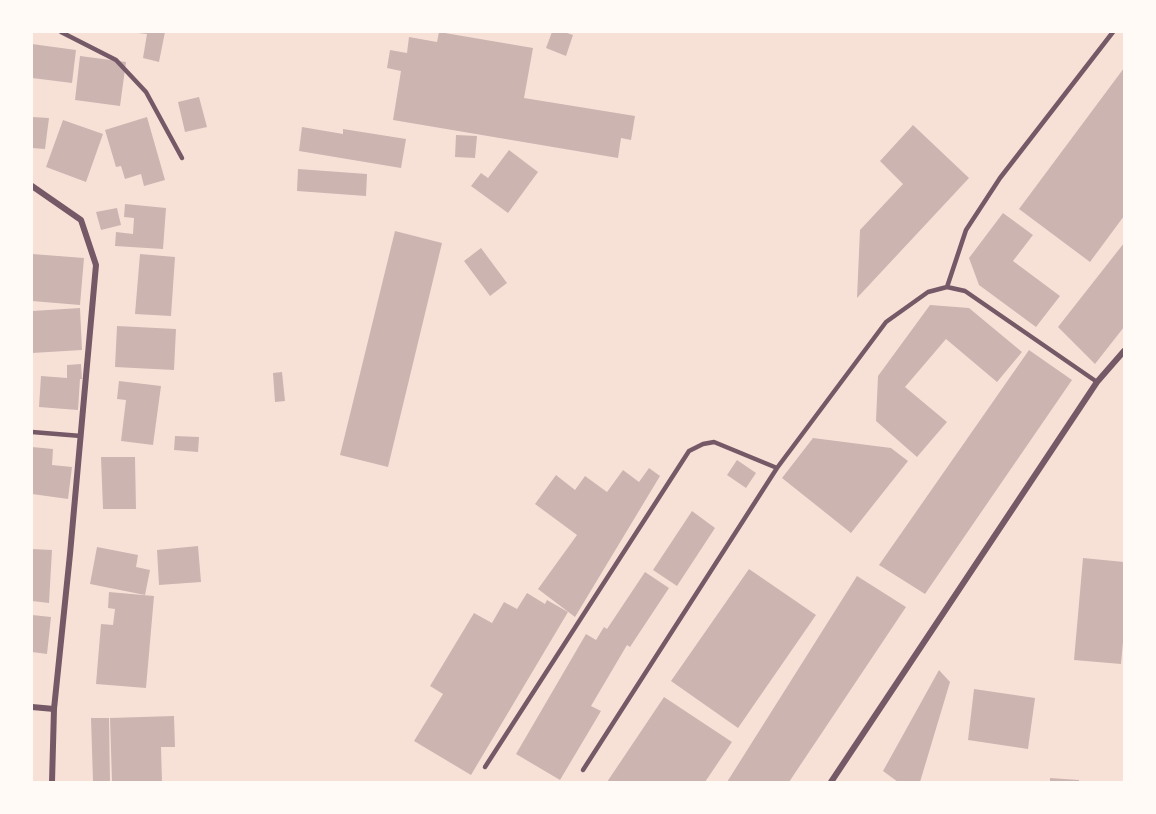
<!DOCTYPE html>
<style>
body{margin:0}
#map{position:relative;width:1156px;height:814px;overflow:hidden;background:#f7e1d7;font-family:"Archivo Narrow",sans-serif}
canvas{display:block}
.frame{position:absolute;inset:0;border:33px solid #fffaf5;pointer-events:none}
</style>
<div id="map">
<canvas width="1156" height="814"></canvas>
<div class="frame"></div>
</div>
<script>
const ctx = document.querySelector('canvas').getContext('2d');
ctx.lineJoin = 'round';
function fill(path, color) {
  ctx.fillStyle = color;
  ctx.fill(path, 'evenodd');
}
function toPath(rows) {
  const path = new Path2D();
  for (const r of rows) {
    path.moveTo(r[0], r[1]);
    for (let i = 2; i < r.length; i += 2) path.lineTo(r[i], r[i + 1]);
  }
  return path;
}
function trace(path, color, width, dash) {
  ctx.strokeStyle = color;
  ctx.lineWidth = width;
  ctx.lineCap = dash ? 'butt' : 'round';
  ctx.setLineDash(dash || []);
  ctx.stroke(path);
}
fill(toPath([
 [439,32,533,48,524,98,635,116,631,140,621,138,618,158,393,120,401,71,387,68,390,50,407,53,409,37,437,42],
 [552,32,564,32,573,35,566,56,546,48],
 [138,33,165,32,159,62,143,58,147,34],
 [32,44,76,50,72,83,32,78],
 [80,56,126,62,120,106,75,100],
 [1124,68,1124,216,1090,262,1019,209],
 [199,97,207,127,185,132,178,102],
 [32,117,49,118,45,149,32,148],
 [147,117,165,180,144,186,141,174,125,179,121,166,116,167,105,130],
 [63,120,103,134,86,182,46,167],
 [913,125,969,178,857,298,860,230,903,184,880,161],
 [302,127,343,134,343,129,406,139,401,168,299,151],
 [456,135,477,136,475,158,455,157],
 [509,150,538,172,508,213,471,186,481,173,488,178],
 [298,169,367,174,366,196,297,191],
 [125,204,166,208,163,249,115,246,116,232,133,234,134,218,124,217],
 [117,208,121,225,101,230,96,212],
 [1003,213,1033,235,1013,261,1060,296,1036,327,979,285,969,258],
 [395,231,442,243,388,467,340,455],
 [1124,243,1124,327,1095,364,1058,327],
 [481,248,507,283,490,296,464,261],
 [32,254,84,258,80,305,32,301],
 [140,254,175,257,171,316,135,314],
 [930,305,969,308,1022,352,997,382,946,339,905,387,947,422,917,457,876,421,878,376],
 [80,308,82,350,32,353,32,311],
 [117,326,176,329,174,370,115,367],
 [1029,350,1072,380,925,594,879,565],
 [81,364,82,379,80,379,78,410,39,407,41,376,67,378,67,365],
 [282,372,285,401,275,402,273,373],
 [119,381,161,386,153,445,121,441,126,400,117,399],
 [175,436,199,437,198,452,174,450],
 [813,438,891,448,908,461,851,533,782,478],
 [32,447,53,449,52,465,72,467,68,499,32,494],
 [101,457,135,457,136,509,103,509],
 [737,460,756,473,746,488,727,475],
 [649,468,660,476,575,617,538,589,577,535,535,504,556,475,575,490,585,476,607,492,623,470,639,482],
 [692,511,715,528,677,586,653,570],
 [198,546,201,582,159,585,157,550],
 [97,547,138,555,136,567,150,570,145,595,90,584],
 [32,549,52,550,49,603,32,601],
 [1083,558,1124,562,1124,631,1121,664,1074,660],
 [749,569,816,615,738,728,671,681],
 [645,572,669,588,630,647,627,645,591,706,601,711,560,780,516,754,586,634,596,640,604,627,607,629],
 [857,576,906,607,789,782,727,782],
 [109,592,154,596,146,688,96,684,101,624,113,625,115,609,108,608],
 [527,593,545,604,547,600,568,612,471,775,414,741,443,694,430,686,474,613,492,623,504,602,517,609],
 [32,615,51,617,47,654,32,652],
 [939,670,950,682,920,782,898,782,883,771],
 [974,689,1035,698,1028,749,968,740],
 [664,697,732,742,705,782,607,782],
 [174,716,175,747,161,747,162,782,112,782,110,718],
 [91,718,109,718,110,782,93,782],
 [1050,778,1079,780,1079,782,1050,782]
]), '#ccb4b1');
trace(toPath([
 [61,32,116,60,146,92,182,158],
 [947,287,966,230,1000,178,1113,32],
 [32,432,81,436],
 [485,767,689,451,703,444,714,442,777,468],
 [583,770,777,468,886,322,928,292,947,287,965,291,1097,382]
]), '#755966', 4.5);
trace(toPath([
 [32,186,81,220,96,265,70,554,54,709,52,782],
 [32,707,54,709],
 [831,782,1097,382,1124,351]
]), '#755966', 6);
</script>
